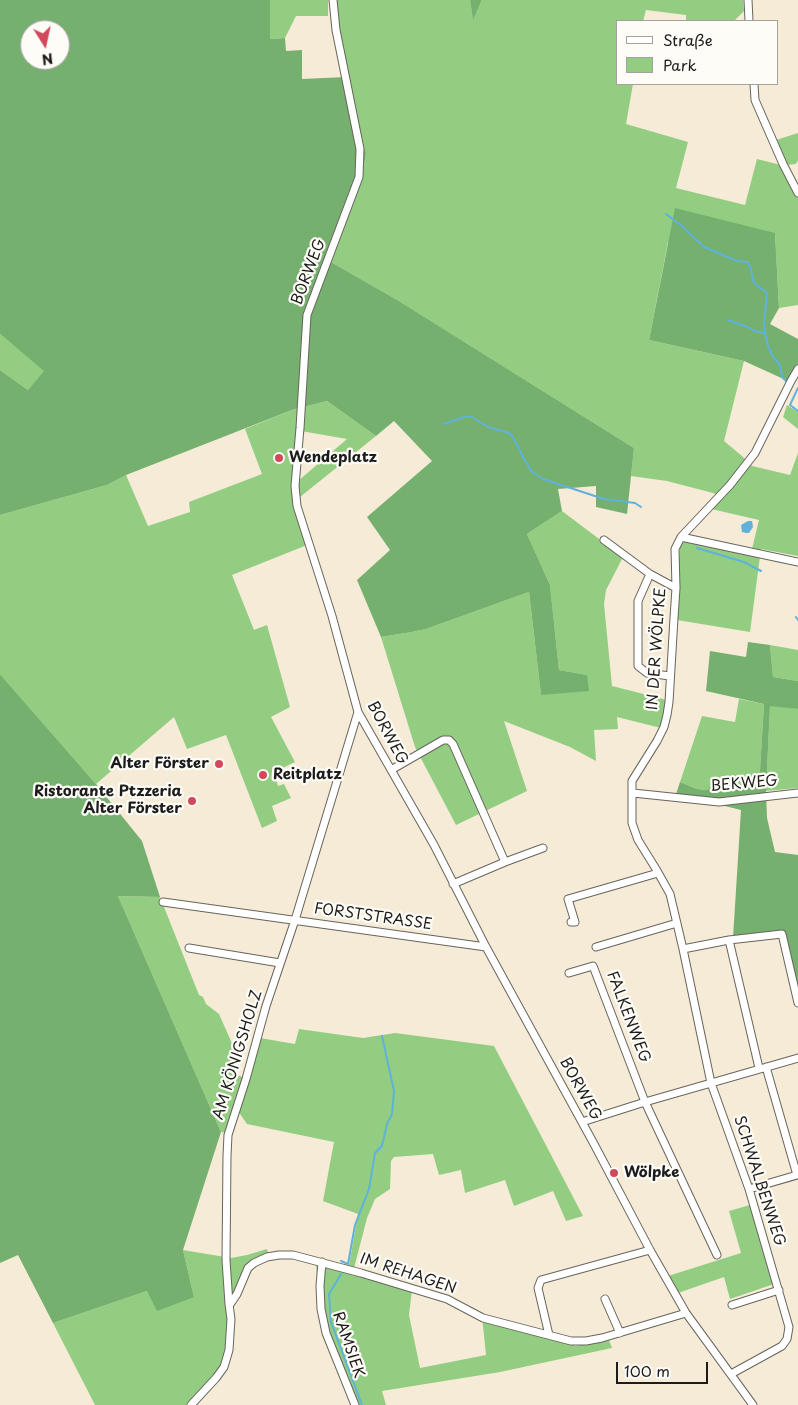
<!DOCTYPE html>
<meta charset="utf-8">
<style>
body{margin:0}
#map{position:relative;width:798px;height:1405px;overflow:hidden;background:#f5ebd7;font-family:"Playpen Sans",sans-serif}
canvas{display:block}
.legend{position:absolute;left:616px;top:20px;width:162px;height:65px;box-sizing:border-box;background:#fdfcf7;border:1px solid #a3a29f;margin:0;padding:6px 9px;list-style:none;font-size:15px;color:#1c1c1c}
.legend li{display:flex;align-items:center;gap:10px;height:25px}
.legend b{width:25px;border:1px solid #a3a29f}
.north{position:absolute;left:20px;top:20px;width:50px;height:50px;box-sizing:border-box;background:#fdfcf7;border:1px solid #a3a29f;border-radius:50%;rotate:170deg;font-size:14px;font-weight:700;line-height:20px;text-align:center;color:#1c1c1c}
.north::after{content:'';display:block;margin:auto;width:18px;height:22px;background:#d1495b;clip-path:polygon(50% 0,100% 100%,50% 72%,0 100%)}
.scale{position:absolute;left:616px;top:1362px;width:92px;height:22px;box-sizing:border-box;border:2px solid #1c1c1c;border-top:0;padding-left:6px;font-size:15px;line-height:18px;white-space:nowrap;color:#1c1c1c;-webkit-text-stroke:4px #fdfcf7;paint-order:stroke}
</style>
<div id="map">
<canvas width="798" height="1405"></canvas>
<ul class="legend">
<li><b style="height:6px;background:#fff"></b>Straße</li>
<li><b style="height:14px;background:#92cd81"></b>Park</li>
</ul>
<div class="north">N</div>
<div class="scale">100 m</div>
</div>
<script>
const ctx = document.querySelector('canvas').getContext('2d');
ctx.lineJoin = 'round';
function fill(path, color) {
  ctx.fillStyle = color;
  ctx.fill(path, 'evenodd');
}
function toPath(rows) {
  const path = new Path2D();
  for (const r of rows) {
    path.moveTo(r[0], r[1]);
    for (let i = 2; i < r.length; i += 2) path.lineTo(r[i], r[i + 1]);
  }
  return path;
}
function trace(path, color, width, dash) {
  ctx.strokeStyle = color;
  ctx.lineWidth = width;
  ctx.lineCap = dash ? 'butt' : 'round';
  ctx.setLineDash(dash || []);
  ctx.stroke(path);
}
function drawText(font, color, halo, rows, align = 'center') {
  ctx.font = font + ' "Playpen Sans",sans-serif';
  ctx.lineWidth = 4.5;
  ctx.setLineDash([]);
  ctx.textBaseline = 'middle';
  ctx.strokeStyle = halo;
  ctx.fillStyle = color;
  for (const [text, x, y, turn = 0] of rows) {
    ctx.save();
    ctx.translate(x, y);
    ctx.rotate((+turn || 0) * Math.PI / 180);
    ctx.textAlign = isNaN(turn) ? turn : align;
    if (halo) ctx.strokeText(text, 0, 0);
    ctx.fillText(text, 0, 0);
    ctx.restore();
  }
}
fill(toPath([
 [270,0,328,0,328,16,296,16,285,38,270,39],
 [334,0,470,0,473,19,481,2,481,0,743,0,744,11,734,21,686,21,686,15,646,10,643,21,617,21,617,84,633,84,626,124,688,142,676,188,745,205,757,159,781,165,770,142,798,133,798,160,796,164,785,165,798,190,798,305,779,308,775,233,668,242,649,340,744,361,724,441,742,456,752,466,790,475,798,453,798,556,761,549,750,632,677,620,680,535,752,549,759,520,707,508,719,496,713,493,667,481,631,476,634,448,399,301,331,262,362,179,366,153,346,77],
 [0,334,45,371,28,390,0,370],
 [327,401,376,436,295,501,307,545,232,575,254,630,267,625,290,707,271,717,295,762,274,772,278,786,284,784,291,798,272,806,277,821,262,828,226,735,187,749,174,717,96,784,0,674,0,515,107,485,126,475,148,526,190,512,189,502,262,474,245,429,292,410],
 [301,431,347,439,298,481],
 [787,405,798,412,798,429,783,417],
 [562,511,623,557,606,590,604,604,612,686,667,700,661,728,617,717,618,729,594,730,596,761,570,747,504,721,527,791,456,825,415,747,381,637,412,632,426,629,529,592,541,695,587,675,559,670,550,585,527,534],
 [770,645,798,650,798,681,773,677],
 [739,699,764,704,759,786,750,788,735,786,722,781,711,786,707,790,697,789,680,782,702,716,735,722],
 [770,705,798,709,798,788,766,791],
 [118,896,160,897,199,995,203,997,206,1004,219,1014,234,1048,239,1052,240,1055,237,1065,230,1065,235,1074,247,1079,260,1038,295,1044,299,1029,363,1038,395,1033,494,1046,583,1216,566,1221,553,1191,514,1206,505,1180,465,1193,461,1170,439,1175,433,1154,394,1157,391,1161,390,1189,375,1199,367,1218,353,1272,412,1290,409,1315,420,1368,486,1355,482,1316,570,1343,575,1346,609,1340,612,1348,500,1372,382,1391,386,1405,356,1405,319,1309,316,1261,348,1271,358,1214,323,1201,334,1142,247,1124,238,1111,232,1134,221,1132],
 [750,1205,774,1284,730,1299,724,1277,678,1293,668,1276,741,1253,729,1211],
 [267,1249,269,1258,260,1262,251,1272,232,1310,225,1368,192,1405,95,1405,53,1323,147,1291,194,1297,183,1250,231,1258,247,1255]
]), '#92cd81');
fill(toPath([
 [0,0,270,0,270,39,285,38,286,51,302,50,302,79,346,77,366,153,362,179,331,262,399,301,634,448,627,514,596,507,596,486,558,489,562,511,527,534,550,585,559,670,587,675,589,691,541,695,529,592,426,629,412,632,381,637,357,580,390,550,367,517,432,461,394,421,376,436,327,401,292,410,126,475,107,485,0,515,0,370,28,390,44,371,0,334],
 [30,30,60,30,60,60,30,60],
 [470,0,481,0,481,2,473,20],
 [675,208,775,233,779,308,770,324,798,339,798,365,788,381,744,361,649,340],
 [748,642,770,645,773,677,798,681,798,709,770,706,766,791,767,818,775,852,798,855,798,992,784,933,733,938,741,810,676,794,680,782,697,789,707,790,711,786,713,780,722,781,735,786,750,788,759,786,764,704,706,691,710,651,746,657],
 [0,674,96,784,142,841,160,897,118,896,221,1132,183,1250,194,1297,157,1311,147,1291,53,1323,18,1255,0,1263]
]), '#75b06f');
fill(toPath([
 [748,521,752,521,753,527,749,533,746,533,742,532,741,525]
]), '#60b2db');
trace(toPath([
 [666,214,682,226,704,247,737,261,747,262,750,266,754,283,767,293,764,322,765,333,768,346,773,357,780,365,782,377,786,381],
 [728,320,750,328,754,331,765,333],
 [798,388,790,405,798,411],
 [443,424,464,417,472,417,488,427,509,433,513,437,524,459,532,472,543,479,604,499,635,503,641,507],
 [697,548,744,562,761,571],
 [796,617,798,620],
 [341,1261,348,1264,355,1225,369,1189,375,1153,382,1146,387,1124,392,1114,394,1091,382,1036],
 [341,1274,329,1294,331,1322,362,1405]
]), '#60b2db', 2);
const street = toPath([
 [333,0,336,30,360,149,359,177,307,315,300,428,295,486,297,506,332,616,358,712,434,845,486,947,594,1144,650,1250,686,1313,753,1405],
 [748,0,749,21],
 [754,84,755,100,783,164,798,193],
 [681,537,798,562],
 [604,540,650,574,676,588],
 [650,574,638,601,638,666,647,673,670,676],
 [391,770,443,740,449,740,453,744,505,862,453,884],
 [633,793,719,802,798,793],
 [505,862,543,848],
 [163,902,486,947],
 [571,922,575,922,568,899,658,873],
 [729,940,759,1068],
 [596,947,677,923],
 [189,948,280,963],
 [683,949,729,940,782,934,798,1003],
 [569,973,593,966,645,1102,717,1255],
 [582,1122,645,1102,798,1058],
 [749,1189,797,1175,766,1067],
 [322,1262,320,1286,321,1309,326,1333,355,1405],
 [605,1299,620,1333],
 [229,1304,231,1303,237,1294,248,1268,254,1263,267,1257,279,1255,293,1255,361,1273,447,1299,483,1318,571,1341,586,1341,602,1338,686,1313],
 [732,1305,779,1290],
 [549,1335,538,1288,541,1280,650,1250],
 [731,1374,782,1346,787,1339,789,1327,749,1189,711,1083,683,949,670,894,656,869,638,840,632,823,632,781,657,741,664,727,667,715,669,702,674,618,676,588,675,549,681,537,730,485,755,453,791,381,798,369],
 [191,1405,216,1378,224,1367,229,1350,231,1319,229,1304,226,1260,227,1156,228,1135,246,1079,266,1006,295,920,358,712]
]);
trace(street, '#68645d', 9);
trace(street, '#fff', 7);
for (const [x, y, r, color] of [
 [279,458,5,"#d1495b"],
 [219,764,5,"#d1495b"],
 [263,775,5,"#d1495b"],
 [192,801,5,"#d1495b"],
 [614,1173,5,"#d1495b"]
]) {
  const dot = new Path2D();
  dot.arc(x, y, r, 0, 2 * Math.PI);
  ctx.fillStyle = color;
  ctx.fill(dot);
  trace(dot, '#fdfcf7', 2);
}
drawText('15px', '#1c1c1c', '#fdfcf7', [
 ["BORWEG",309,272,-69],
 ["IN DER WÖLPKE",657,649,-86],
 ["BORWEG",387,733,62],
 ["BEKWEG",744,784,-5],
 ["FORSTSTRASSE",373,917,8],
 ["FALKENWEG",628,1017,69],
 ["AM KÖNIGSHOLZ",238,1055,-73],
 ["BORWEG",580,1089,61],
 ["SCHWALBENWEG",759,1181,72],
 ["IM REHAGEN",408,1274,18],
 ["RAMSIEK",348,1345,71]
]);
drawText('bold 15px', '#1c1c1c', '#fdfcf7', [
 ["Wendeplatz",289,458],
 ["Alter Förster",209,764,"right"],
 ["Reitplatz",273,775],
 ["Ristorante Ptzzeria",182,792,"right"],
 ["Alter Förster",182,809,"right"],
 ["Wölpke",624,1173]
], 'left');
</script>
